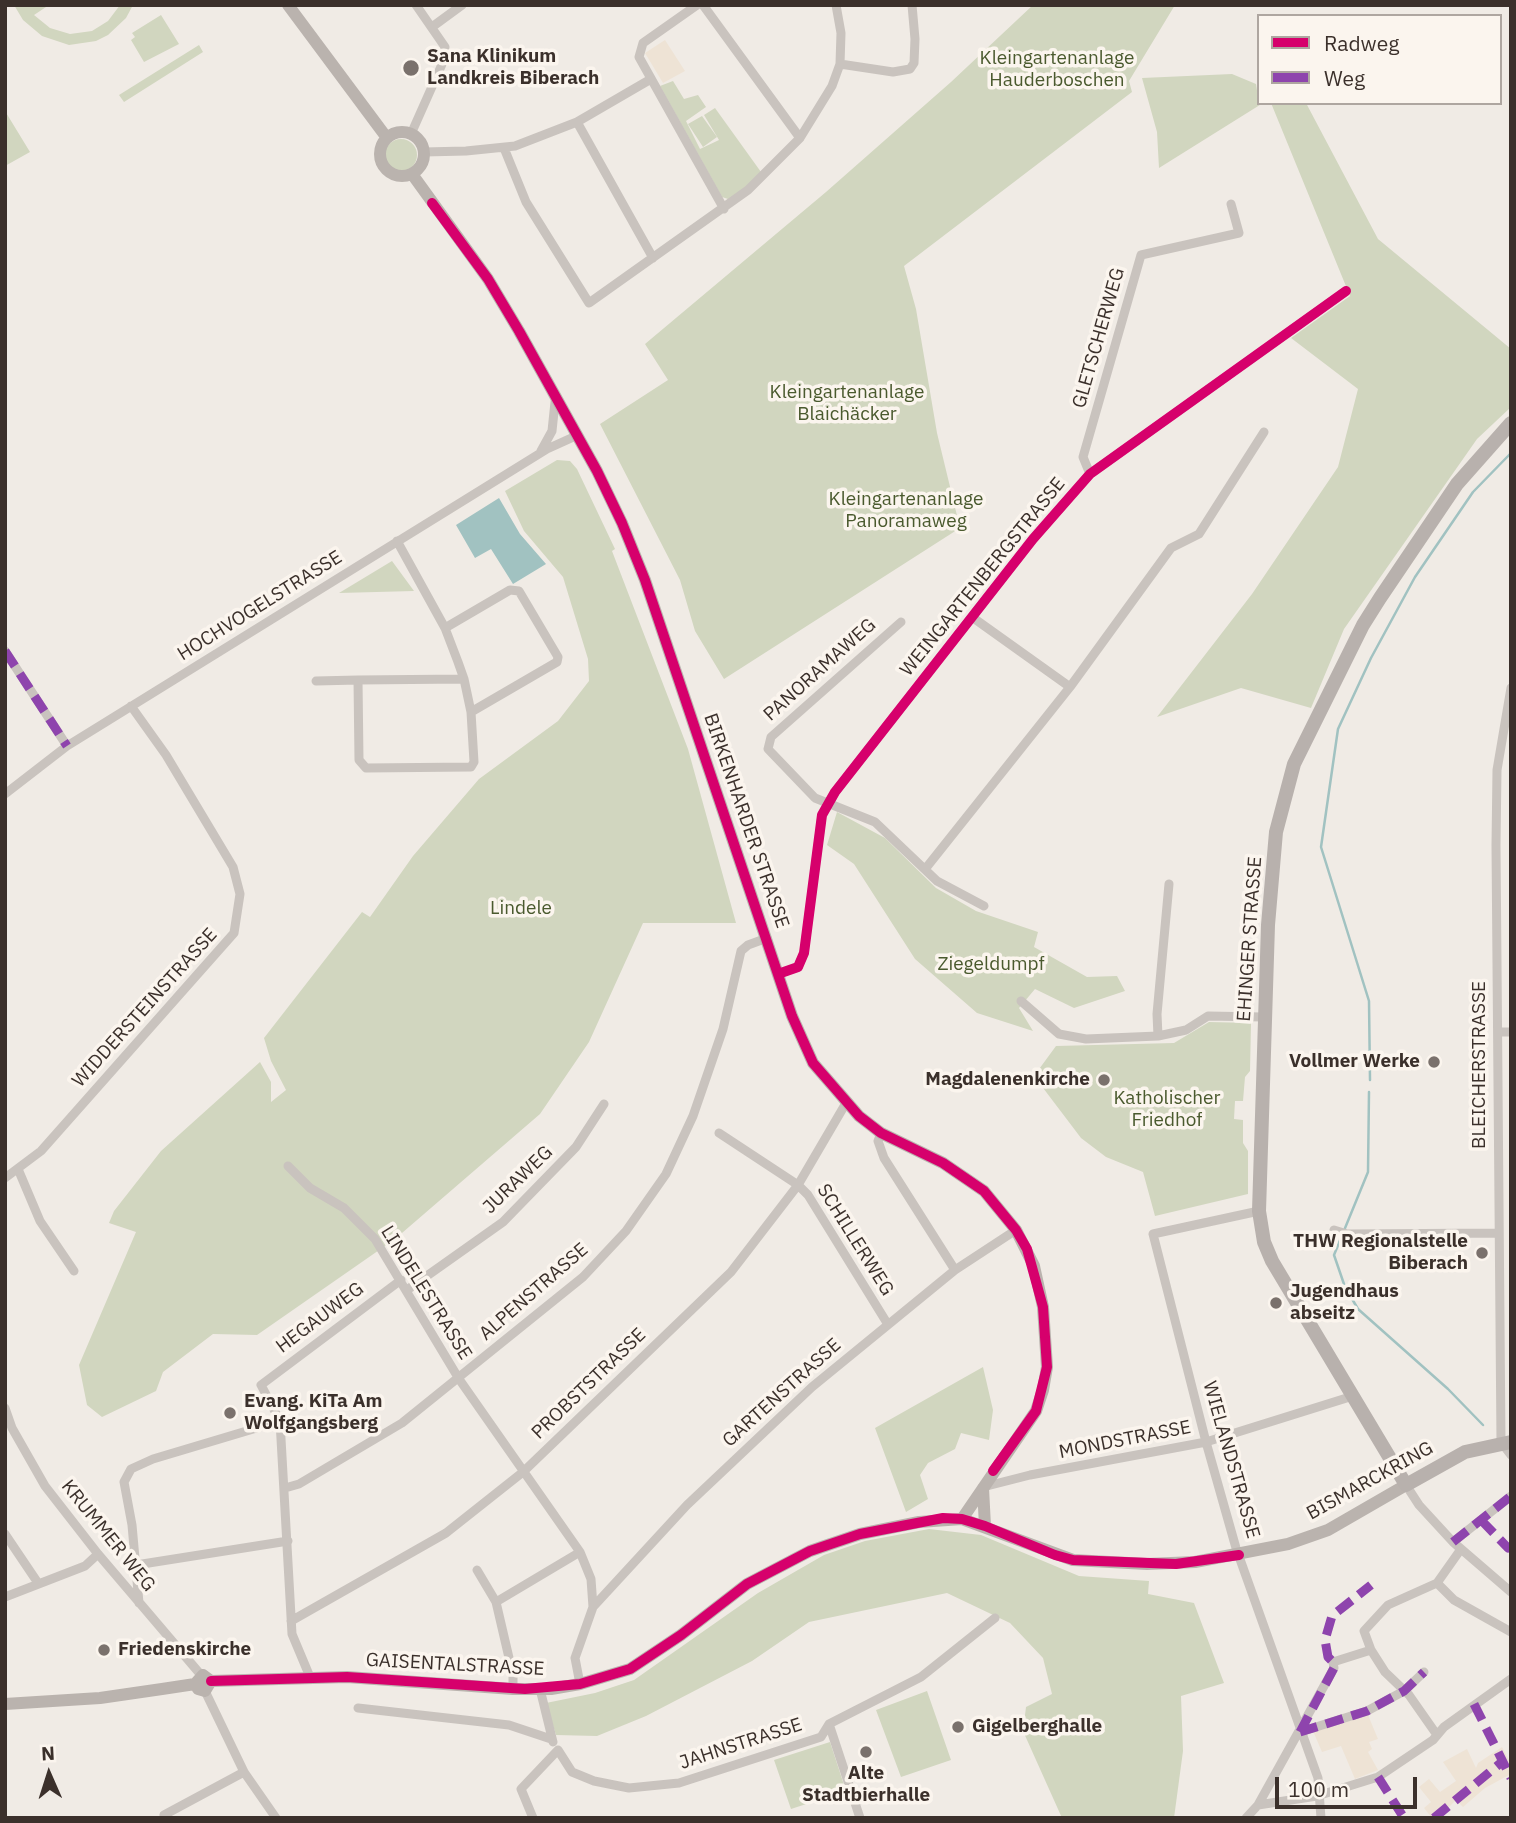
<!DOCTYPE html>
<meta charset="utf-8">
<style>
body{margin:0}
#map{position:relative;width:1516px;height:1823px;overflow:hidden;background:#f0ebe5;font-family:"IBM Plex Sans",sans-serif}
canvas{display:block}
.frame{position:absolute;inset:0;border:7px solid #3b302b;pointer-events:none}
.legend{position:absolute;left:1257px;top:14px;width:245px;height:91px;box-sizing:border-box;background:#fbf5ee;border:2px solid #aea6a0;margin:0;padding:9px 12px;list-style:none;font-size:21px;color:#3b302b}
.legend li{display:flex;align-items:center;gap:14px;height:35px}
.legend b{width:35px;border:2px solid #aea6a0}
.north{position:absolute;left:14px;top:1739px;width:70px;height:70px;-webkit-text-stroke:5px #fbf5ee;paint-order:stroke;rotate:357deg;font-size:19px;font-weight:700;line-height:28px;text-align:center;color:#3b302b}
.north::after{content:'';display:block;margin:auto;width:24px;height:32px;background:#3b302b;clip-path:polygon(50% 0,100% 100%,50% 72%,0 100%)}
.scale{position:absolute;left:1275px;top:1777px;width:142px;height:32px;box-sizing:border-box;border:4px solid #3b302b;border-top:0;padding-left:9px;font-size:21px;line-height:24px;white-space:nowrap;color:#3b302b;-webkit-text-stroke:5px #fbf5ee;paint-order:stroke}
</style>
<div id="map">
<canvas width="1516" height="1823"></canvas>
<div class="frame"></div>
<ul class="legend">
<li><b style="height:9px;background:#d6006c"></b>Radweg</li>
<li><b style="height:9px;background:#8e44ad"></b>Weg</li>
</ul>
<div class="north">N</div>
<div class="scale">100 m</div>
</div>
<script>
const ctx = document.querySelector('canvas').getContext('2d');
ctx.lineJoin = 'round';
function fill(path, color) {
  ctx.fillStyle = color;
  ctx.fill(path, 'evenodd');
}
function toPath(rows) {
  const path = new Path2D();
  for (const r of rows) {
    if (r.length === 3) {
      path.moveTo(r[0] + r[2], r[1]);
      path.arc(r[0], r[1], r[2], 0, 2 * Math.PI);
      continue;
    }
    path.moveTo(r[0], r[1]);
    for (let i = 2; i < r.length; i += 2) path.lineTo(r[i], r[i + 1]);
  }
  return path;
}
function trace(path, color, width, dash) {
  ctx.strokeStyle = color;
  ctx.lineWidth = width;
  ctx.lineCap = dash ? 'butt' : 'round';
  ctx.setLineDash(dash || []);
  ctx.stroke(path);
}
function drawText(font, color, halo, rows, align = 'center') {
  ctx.font = font + ' "IBM Plex Sans",sans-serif';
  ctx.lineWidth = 7;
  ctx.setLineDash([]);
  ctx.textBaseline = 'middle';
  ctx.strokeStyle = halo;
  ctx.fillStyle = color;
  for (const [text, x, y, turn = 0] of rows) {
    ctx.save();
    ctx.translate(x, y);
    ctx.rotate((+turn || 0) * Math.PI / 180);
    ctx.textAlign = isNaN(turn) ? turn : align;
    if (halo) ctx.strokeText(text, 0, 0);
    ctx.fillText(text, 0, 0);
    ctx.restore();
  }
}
fill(toPath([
 [14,5,49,5,34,15,50,28,70,34,92,31,108,21,120,5,133,5,126,18,108,35,96,41,69,45,42,36,23,20],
 [1033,5,1175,5,1129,81,1132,92,904,266,916,309,937,433,960,528,724,679,695,631,680,580,600,424,668,380,645,344,826,192,951,82],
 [161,15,179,44,144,62,131,40,135,37,132,33],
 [199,45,203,52,124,102,119,95],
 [1232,74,1256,84,1259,103,1263,103,1159,168,1157,132,1142,78],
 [673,81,684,99,698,95,706,107,686,121,700,149,719,140,704,115,715,108,761,172,738,196,728,199,722,197,660,86],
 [1271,103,1306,103,1378,239,1511,349,1511,407,1477,439,1344,629,1311,708,1241,688,1157,717,1252,594,1338,467,1358,389,1291,338,1350,296],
 [5,111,30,152,5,166],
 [702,116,717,137,703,147,688,124],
 [401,155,16],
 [557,460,570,461,577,469,615,549,612,551,688,749,736,923,643,923,589,1042,540,1114,395,1239,257,1335,213,1334,163,1372,156,1391,102,1417,87,1405,79,1365,136,1232,109,1223,114,1211,161,1151,260,1062,271,1082,271,1102,286,1090,271,1061,264,1038,362,912,370,917,413,856,479,779,558,721,589,681,588,659,563,577,524,531,505,491],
 [392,561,414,591,339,593],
 [837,812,885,838,936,888,976,911,1038,932,1034,947,1087,977,1117,976,1125,991,1074,1008,1035,989,1019,1008,1033,1031,977,1013,915,959,854,864,827,845],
 [1209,1022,1251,1023,1250,1071,1245,1077,1243,1101,1235,1101,1234,1119,1243,1120,1243,1143,1248,1151,1248,1194,1155,1216,1143,1172,1106,1157,1081,1138,1034,1076,1056,1046,1174,1043],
 [983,1367,993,1410,989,1440,961,1433,955,1449,928,1463,920,1475,928,1499,906,1512,875,1428],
 [929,1529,981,1535,1079,1576,1149,1581,1148,1594,1194,1603,1224,1683,1181,1696,1183,1751,1174,1818,1062,1818,1023,1731,1026,1707,1052,1694,1043,1658,1010,1623,947,1593,809,1622,752,1661,646,1716,597,1736,556,1735,546,1703,595,1693,634,1680,758,1593,824,1555,865,1541],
 [927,1691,951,1760,901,1777,876,1710],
 [830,1742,846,1791,791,1809,774,1760]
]), '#d1d6bf');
fill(toPath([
 [665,40,685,71,663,83,645,53],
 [1368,1715,1378,1739,1369,1742,1372,1749,1368,1752,1378,1770,1355,1779,1341,1746,1322,1752,1313,1731],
 [1502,1747,1511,1764,1509,1775,1485,1788,1463,1807,1456,1800,1438,1818,1432,1818,1424,1808,1431,1802,1419,1787,1429,1779,1440,1792,1456,1781,1443,1762,1467,1749,1476,1768,1478,1763]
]), '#eee3d5');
fill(toPath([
 [499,498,520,534,546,564,513,584,491,549,475,558,456,525]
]), '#a1c2c1');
trace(toPath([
 [1370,1080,1369,1001,1321,847,1338,729,1371,658,1415,577,1473,492,1511,453],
 [1369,1092,1368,1172,1334,1255,1345,1287,1358,1309,1448,1389,1483,1425]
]), '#a1c2c1', 2.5);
trace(toPath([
 [697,5,643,43,639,57,724,209],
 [703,5,800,138],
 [432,27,462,5],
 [840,64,893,72,910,69,914,63,915,39,912,5],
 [577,122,653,258],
 [411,134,443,62,445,47,416,5],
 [504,148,526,202,589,303,748,190,800,138,832,86,840,64,841,33,836,5],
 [424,152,466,151,515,146,577,122,651,79],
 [541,451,552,431,555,402],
 [1090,474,1083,457,1141,255,1239,233,1231,204],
 [397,541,445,628,458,662,464,679,471,712,474,762,471,767,366,768,359,760,358,680,464,679],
 [972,617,1070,687],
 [901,622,771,737,768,749,815,798,875,822,937,881,984,906],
 [445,628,510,590,519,591,558,657,557,662,471,712],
 [5,651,67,746],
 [316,681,358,680],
 [1511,688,1497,770,1496,845,1501,1442,1511,1455],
 [5,794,67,746,101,725,547,449,578,435],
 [926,868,1070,687,1171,548,1199,534,1264,432],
 [778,974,798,967,804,953,822,815,835,792,1033,539,1090,474,1346,291],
 [1021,1001,1059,1034,1086,1039,1158,1036,1186,1030,1208,1016,1263,1017],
 [1498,1032,1511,1032],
 [1158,1036,1157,1014,1169,884],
 [719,1133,798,1185,808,1195,887,1323],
 [881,1133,878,1141,884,1158,955,1270],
 [288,1166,310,1188,344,1208,375,1239,459,1379,580,1552,591,1579,593,1607,575,1658,580,1684],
 [18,1169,40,1221,74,1271],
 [5,1178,41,1151,234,933,240,894,233,867,166,755,131,706],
 [1259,1211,1153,1234,1206,1442,1236,1548,1318,1778,1321,1818],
 [1334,1230,1347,1234,1499,1233],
 [407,1290,503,1222,576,1147,604,1104],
 [5,1408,12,1428,45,1486,98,1554,201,1675],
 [1406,1485,1419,1505,1453,1542,1511,1592],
 [983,1487,1030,1475,1206,1442,1353,1396],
 [285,1488,299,1484,402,1423,583,1277,626,1231,666,1174,693,1116,723,1029,741,951,748,945,767,938],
 [5,1534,38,1583],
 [1453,1542,1511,1496],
 [136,1565,288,1541],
 [477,1570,496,1602],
 [1437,1583,1454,1600,1511,1632],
 [5,1597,85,1566,98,1554],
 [139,1603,132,1525,124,1482,131,1469,153,1459,280,1421],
 [593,1607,687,1505,812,1387,955,1270,1016,1230],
 [291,1621,446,1533,523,1472,731,1272,798,1185,846,1103],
 [310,1677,292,1634,280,1421,261,1385,401,1280],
 [513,1689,513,1675,496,1602,580,1552],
 [540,1689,553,1742],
 [205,1691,244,1772,276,1818],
 [358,1708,509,1725,551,1739],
 [829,1724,860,1818],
 [1300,1732,1367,1711,1404,1691,1424,1672],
 [1437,1735,1409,1695,1385,1672,1371,1650,1364,1631,1388,1605,1437,1583,1461,1549],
 [1258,1805,1317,1796,1378,1777,1433,1740,1444,1727,1511,1679],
 [165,1818,164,1815,244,1772],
 [533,1818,521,1789,558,1750,572,1772,594,1781,629,1788,679,1783,821,1737,829,1724,921,1677,995,1618],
 [1246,1818,1258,1805,1334,1668,1333,1662,1371,1650]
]), '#c9c3be', 9);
trace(toPath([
 [288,5,387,138],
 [402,154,22],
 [412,174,488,279,519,331,597,471,622,523,645,580,792,1016,813,1063,859,1116,881,1133,943,1163,984,1191,1016,1230,1034,1266,1043,1307,1047,1367,1043,1390,1036,1411,962,1519],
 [983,1488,985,1526],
 [195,1684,198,1689,205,1691,211,1681],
 [5,1704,100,1698,162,1689,195,1684,203,1675,211,1681,347,1677,513,1689,551,1689,580,1684,630,1669,681,1635,747,1584,810,1551,860,1534,919,1522,962,1519,1073,1560,1147,1564,1195,1562,1288,1544,1328,1530,1406,1485]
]), '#bab3ae', 12);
trace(toPath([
 [1511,423,1457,484,1380,598,1363,625,1294,764,1276,832,1268,925,1259,1211,1264,1242,1272,1261,1406,1485,1465,1452,1511,1442]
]), '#b8b1ad', 14);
trace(toPath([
 [5,651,67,746],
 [1481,1520,1508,1548,1511,1546],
 [1453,1542,1511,1496],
 [1474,1704,1511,1778],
 [1300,1732,1334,1668,1333,1662,1328,1657,1325,1640,1332,1616,1371,1585],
 [1300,1732,1367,1711,1404,1691,1424,1672],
 [1378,1777,1404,1818],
 [1434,1818,1503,1761]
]), '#8e44ad', 9, [18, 9]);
trace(toPath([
 [432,203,488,279,519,331,597,471,622,523,645,580,792,1016,813,1063,859,1116,881,1133,943,1163,984,1191,1016,1230,1027,1249,1043,1307,1047,1367,1036,1411,993,1471],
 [778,974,798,967,804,953,822,815,835,792,1033,539,1090,474,1346,291],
 [211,1681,347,1677,525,1689,580,1684,630,1669,681,1635,747,1584,810,1551,860,1534,943,1518,962,1519,985,1526,1055,1555,1073,1560,1176,1564,1239,1555]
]), '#d6006c', 10);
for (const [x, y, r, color] of [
 [411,68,9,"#7a716c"],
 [1434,1062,7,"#7a716c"],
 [1104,1080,7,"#7a716c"],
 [1482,1253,7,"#7a716c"],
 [1276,1303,7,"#7a716c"],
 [230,1413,7,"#7a716c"],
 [104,1650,7,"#7a716c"],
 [958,1727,7,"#7a716c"],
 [866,1752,7,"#7a716c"]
]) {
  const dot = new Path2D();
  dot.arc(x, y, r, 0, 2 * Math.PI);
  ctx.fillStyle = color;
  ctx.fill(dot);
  trace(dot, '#fbf5ee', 2.5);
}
drawText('bold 19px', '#3b302b', '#fbf5ee', [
 ["Sana Klinikum",427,57],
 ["Landkreis Biberach",427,79],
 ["Vollmer Werke",1420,1062,"right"],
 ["Magdalenenkirche",1090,1080,"right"],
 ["THW Regionalstelle",1468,1242,"right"],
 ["Biberach",1468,1264,"right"],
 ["Jugendhaus",1290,1292],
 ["abseitz",1290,1314],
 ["Evang. KiTa Am",244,1402],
 ["Wolfgangsberg",244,1424],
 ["Friedenskirche",118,1650],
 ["Gigelberghalle",972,1727],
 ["Alte",866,1774,"center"],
 ["Stadtbierhalle",866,1796,"center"]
], 'left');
drawText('19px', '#4a5a2e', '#fbf5ee', [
 ["Kleingartenanlage",1057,59],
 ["Hauderboschen",1057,81],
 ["Kleingartenanlage",847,393],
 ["Blaichäcker",847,415],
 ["Kleingartenanlage",906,500],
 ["Panoramaweg",906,522],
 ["Lindele",521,909],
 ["Ziegeldumpf",991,965],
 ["Katholischer",1167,1099],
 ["Friedhof",1167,1121]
]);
drawText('19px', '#3b302b', '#fbf5ee', [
 ["GLETSCHERWEG",1099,338,-74],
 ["WEINGARTENBERGSTRASSE",983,577,-51],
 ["HOCHVOGELSTRASSE",260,606,-32],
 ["PANORAMAWEG",820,670,-42],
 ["BIRKENHARDER STRASSE",746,821,71],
 ["EHINGER STRASSE",1250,939,-86],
 ["WIDDERSTEINSTRASSE",145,1008,-48],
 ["BLEICHERSTRASSE",1480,1065,-90],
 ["JURAWEG",518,1180,-44],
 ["SCHILLERWEG",855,1240,58],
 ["ALPENSTRASSE",534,1292,-41],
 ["LINDELESTRASSE",426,1293,58],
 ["HEGAUWEG",320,1318,-37],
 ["PROBSTSTRASSE",589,1384,-44],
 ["GARTENSTRASSE",782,1393,-42],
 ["MONDSTRASSE",1125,1440,-11],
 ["WIELANDSTRASSE",1231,1460,74],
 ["BISMARCKRING",1370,1481,-29],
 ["KRUMMER WEG",108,1536,51],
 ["GAISENTALSTRASSE",455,1665,3],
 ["JAHNSTRASSE",741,1744,-18]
]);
</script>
